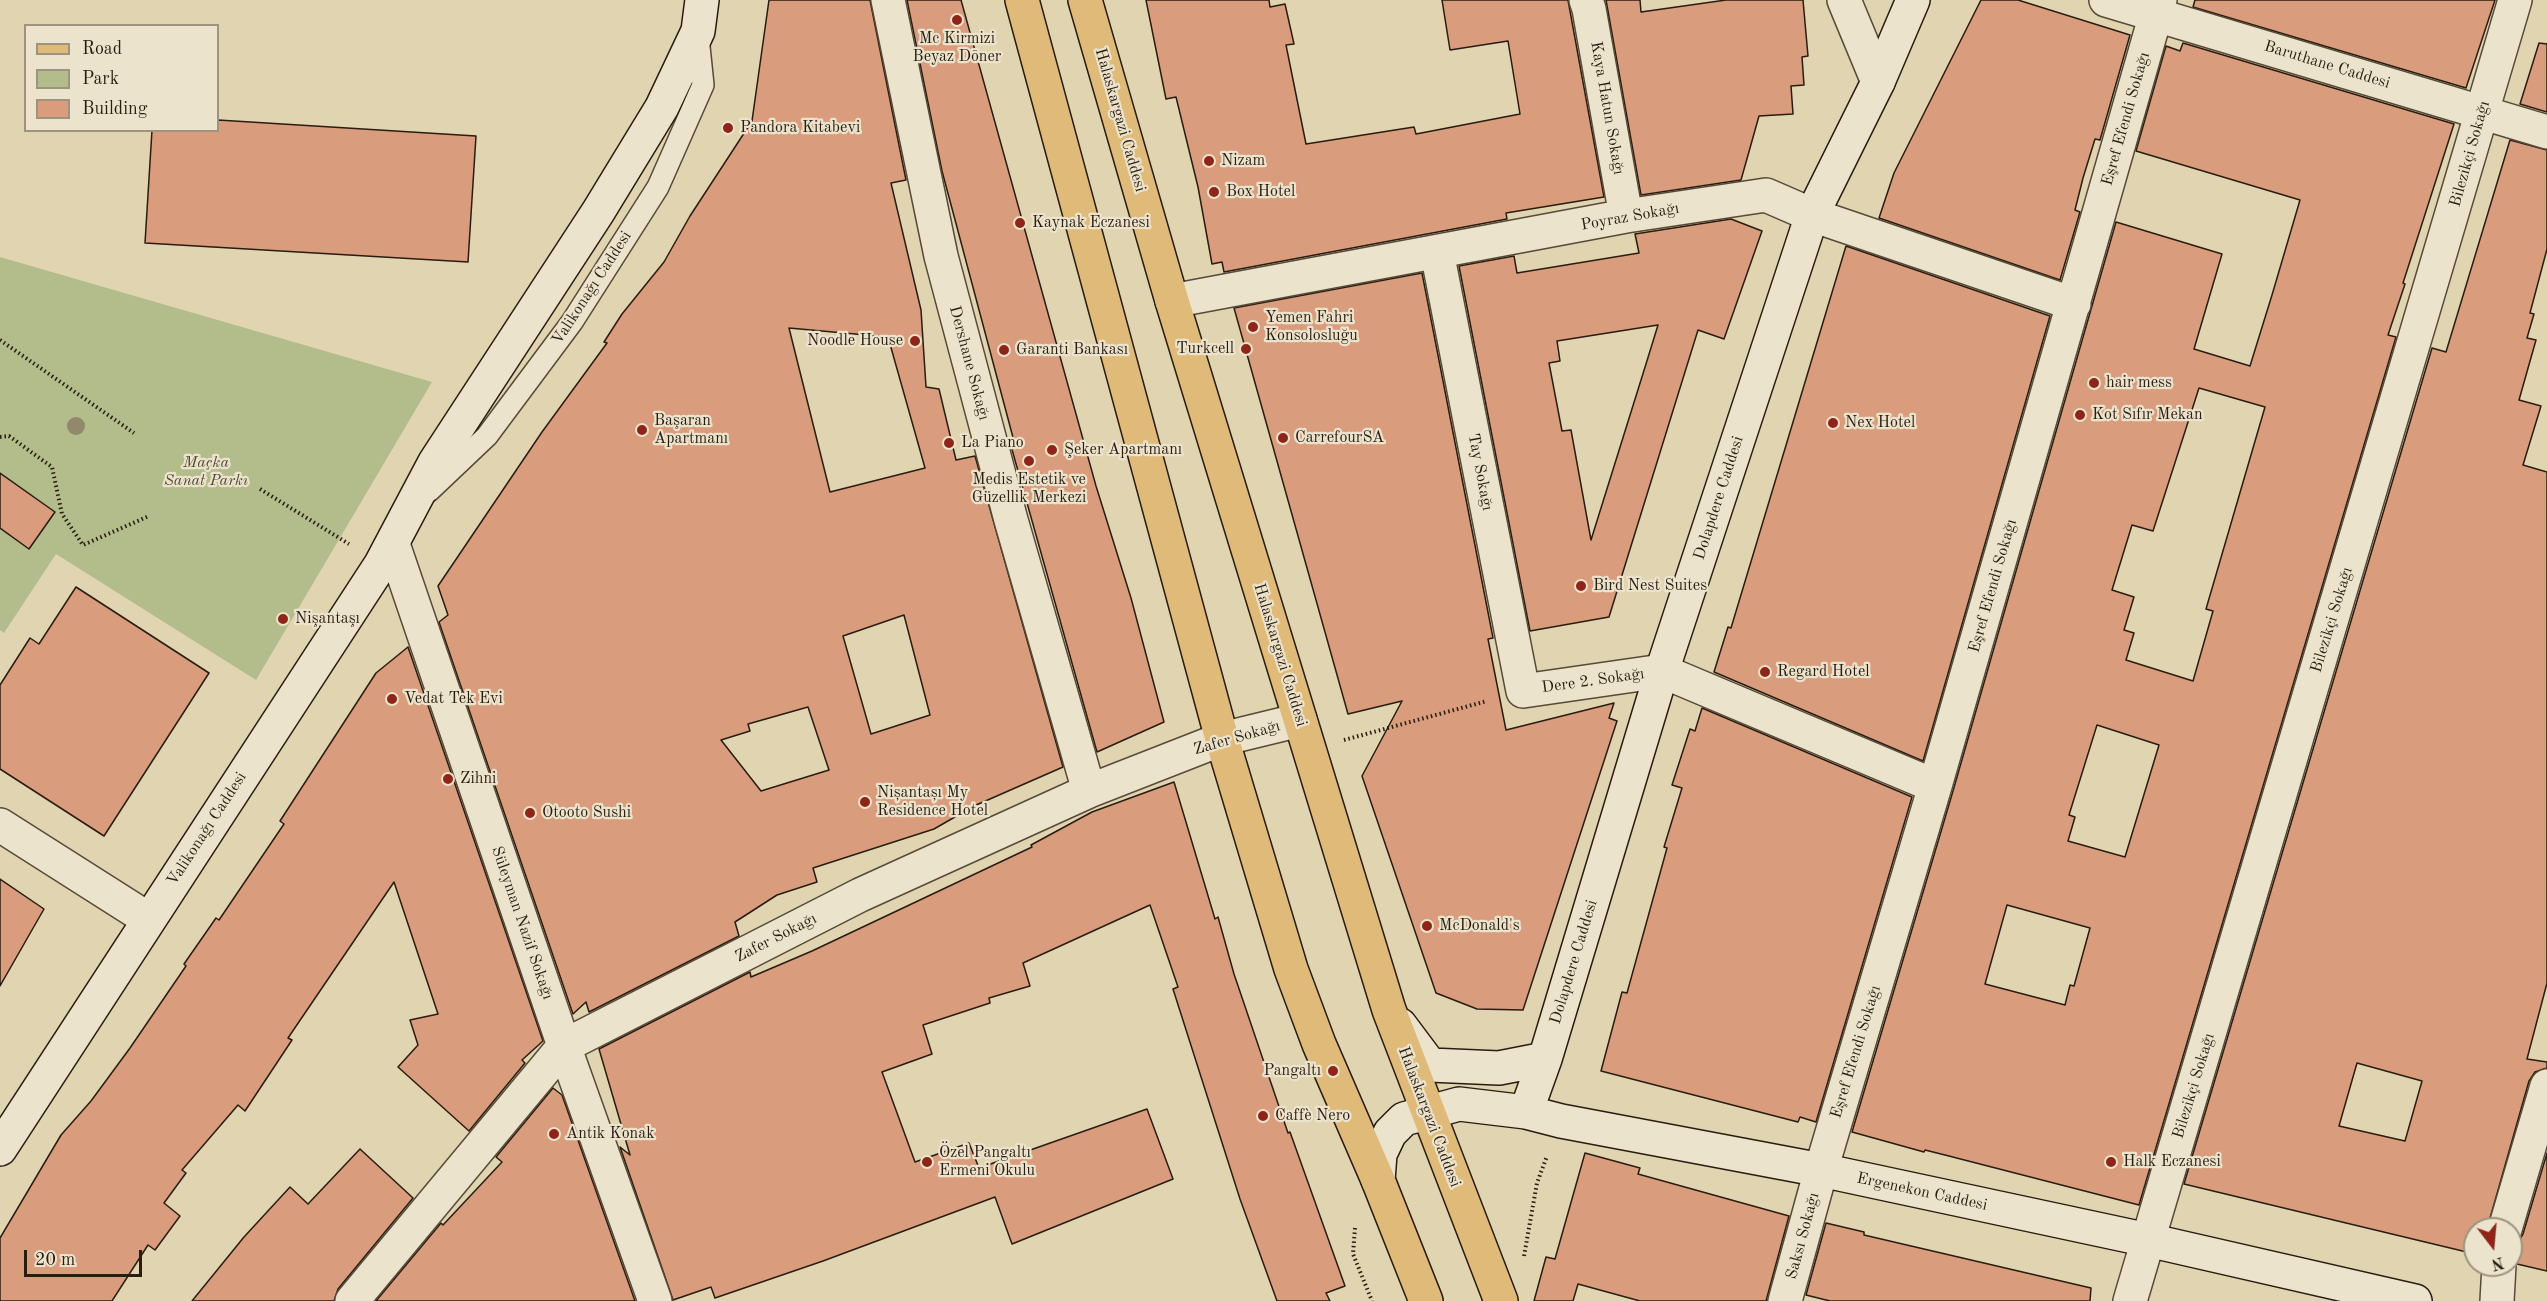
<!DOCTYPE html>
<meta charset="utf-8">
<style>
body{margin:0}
#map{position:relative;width:2547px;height:1301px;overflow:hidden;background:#e1d4b1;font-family:"Old Standard TT",serif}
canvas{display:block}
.legend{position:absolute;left:24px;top:24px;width:195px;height:108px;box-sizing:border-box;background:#ece3cc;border:2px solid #9e9381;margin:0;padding:8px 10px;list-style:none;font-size:18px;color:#291c10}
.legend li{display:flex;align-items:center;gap:12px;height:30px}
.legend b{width:30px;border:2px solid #9e9381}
.north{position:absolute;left:2463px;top:1217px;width:60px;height:60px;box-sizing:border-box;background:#ece3cc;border:2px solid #9e9381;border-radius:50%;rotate:164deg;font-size:16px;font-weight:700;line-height:24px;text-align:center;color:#291c10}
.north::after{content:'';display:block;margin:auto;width:21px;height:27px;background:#8f2418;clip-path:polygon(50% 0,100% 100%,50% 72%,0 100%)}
.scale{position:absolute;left:24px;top:1250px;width:118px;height:27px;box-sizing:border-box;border:3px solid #291c10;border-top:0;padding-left:8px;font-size:18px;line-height:21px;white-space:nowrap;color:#291c10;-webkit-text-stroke:4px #ece3cc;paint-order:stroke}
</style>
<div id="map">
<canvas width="2547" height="1301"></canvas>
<ul class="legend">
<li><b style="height:8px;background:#e0ba78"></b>Road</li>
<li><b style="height:16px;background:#b3bd8c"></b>Park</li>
<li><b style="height:16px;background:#d99c7c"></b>Building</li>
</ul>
<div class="north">N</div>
<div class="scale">20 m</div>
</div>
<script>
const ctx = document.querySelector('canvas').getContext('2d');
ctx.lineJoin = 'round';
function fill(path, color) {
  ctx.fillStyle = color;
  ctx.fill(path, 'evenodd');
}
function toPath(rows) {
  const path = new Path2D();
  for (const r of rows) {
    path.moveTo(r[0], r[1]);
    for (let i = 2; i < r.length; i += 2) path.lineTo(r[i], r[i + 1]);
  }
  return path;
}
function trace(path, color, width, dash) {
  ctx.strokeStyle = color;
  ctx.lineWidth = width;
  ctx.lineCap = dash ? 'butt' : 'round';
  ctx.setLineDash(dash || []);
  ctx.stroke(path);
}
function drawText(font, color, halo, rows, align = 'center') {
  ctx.font = font + ' "Old Standard TT",serif';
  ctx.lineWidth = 4.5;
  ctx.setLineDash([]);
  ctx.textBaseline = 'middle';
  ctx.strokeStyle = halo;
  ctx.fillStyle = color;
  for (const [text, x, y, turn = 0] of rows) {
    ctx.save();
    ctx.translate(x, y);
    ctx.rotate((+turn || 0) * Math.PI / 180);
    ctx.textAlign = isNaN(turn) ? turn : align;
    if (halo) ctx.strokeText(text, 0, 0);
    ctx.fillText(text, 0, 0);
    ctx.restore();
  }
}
fill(toPath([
 [0,257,432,382,256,680,56,554,4,633,0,630]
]), '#b3bd8c');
const building = toPath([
 [769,0,870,0,906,180,891,183,921,310,926,387,939,389,956,460,975,456,1063,767,974,806,934,829,813,868,817,882,777,895,735,922,739,936,589,1012,586,1002,573,1014,439,622,448,615,438,586,542,432,607,343,604,342,622,314,664,262,690,216,752,121,769,0],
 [789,328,888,337,925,468,830,492,789,328],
 [904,615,930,715,871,734,843,636,904,615],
 [808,707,829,770,761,791,721,740,750,731,748,724,808,707],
 [907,0,961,0,1096,486,1131,598,1164,722,1097,752,1011,446,1015,445,942,171,907,0],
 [1146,0,1269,0,1270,7,1285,4,1294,44,1286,45,1306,144,1414,127,1416,134,1520,114,1508,41,1450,50,1442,0,1568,0,1604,197,1506,213,1507,219,1224,272,1222,262,1212,264,1198,187,1176,97,1166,99,1146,0],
 [1606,0,1640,0,1641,12,1726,0,1803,0,1808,56,1802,57,1804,85,1791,86,1793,114,1759,116,1741,180,1641,195,1606,0],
 [1981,0,2018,0,2130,35,2100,140,2095,139,2083,178,2075,210,2080,212,2060,280,1879,218,1894,173,1981,0],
 [2195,0,2495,0,2466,88,2193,7,2195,0],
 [2183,43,2454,124,2403,283,2405,284,2388,335,2396,337,2139,1205,1945,1155,1925,1150,1924,1152,1852,1132,1953,791,2116,222,2222,254,2194,349,2250,366,2272,295,2300,200,2136,151,2166,46,2180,51,2183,43],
 [2199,388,2265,407,2206,609,2213,611,2193,681,2126,660,2134,633,2124,630,2134,597,2112,590,2132,525,2153,531,2199,388],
 [2097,725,2159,745,2125,857,2068,841,2075,817,2069,815,2097,725],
 [2007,905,2090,928,2074,986,2070,985,2065,1005,1985,984,2007,905],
 [2539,43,2547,44,2547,112,2520,104,2539,43],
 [218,120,476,136,468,262,145,243,152,130,218,130,218,120],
 [2510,140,2547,150,2547,249,2530,313,2534,314,2527,338,2536,340,2519,400,2541,406,2523,465,2547,472,2547,983,2527,1059,2547,1062,2547,1068,2535,1072,2529,1081,2487,1229,2475,1229,2475,1254,2184,1184,2432,348,2446,352,2510,140],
 [2357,1063,2422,1081,2405,1141,2339,1126,2357,1063],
 [1731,219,1762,231,1724,339,1698,330,1609,617,1530,631,1459,266,1514,256,1517,273,1639,253,1635,234,1731,219],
 [1658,325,1646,364,1591,540,1571,430,1562,431,1549,363,1560,361,1557,341,1658,325],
 [1846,246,2050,316,1923,761,1714,672,1728,627,1731,628,1846,246],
 [1422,273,1493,638,1488,639,1506,730,1614,703,1609,718,1617,721,1523,1010,1477,1009,1436,993,1362,776,1402,701,1348,714,1234,308,1422,273],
 [0,473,55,512,29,549,0,528,0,473],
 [76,587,209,673,104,836,0,769,0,685,30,638,39,644,76,587],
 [408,647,543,1041,522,1060,525,1063,469,1131,398,1067,418,1045,410,1020,438,1014,394,882,288,1038,292,1040,245,1111,238,1105,182,1170,186,1173,164,1203,180,1216,155,1250,148,1245,112,1301,0,1301,0,1238,61,1135,91,1101,130,1048,186,966,184,964,216,918,219,920,284,824,280,821,376,673,408,647],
 [1702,708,1912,797,1816,1122,1800,1117,1798,1122,1601,1071,1622,992,1627,993,1667,848,1664,847,1682,788,1672,785,1690,729,1695,731,1702,708],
 [1174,782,1215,919,1218,917,1234,974,1288,1133,1290,1132,1345,1286,1326,1293,1330,1301,1277,1301,1240,1199,1173,989,1178,987,1150,905,1023,963,1030,986,989,998,990,1003,923,1025,932,1054,882,1072,915,1162,969,1143,979,1168,1147,1109,1173,1179,1012,1244,995,1197,823,1261,715,1298,711,1287,673,1300,620,1147,630,1155,599,1049,750,972,751,977,812,951,1032,847,1031,845,1092,812,1174,782],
 [0,879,44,909,0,986,0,879],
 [553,1088,562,1095,635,1301,376,1301,441,1223,443,1225,502,1162,496,1157,553,1088],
 [360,1149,413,1198,338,1289,334,1301,192,1301,244,1237,290,1187,308,1204,360,1149],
 [1585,1153,1640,1168,1638,1174,1789,1216,1766,1301,1640,1301,1578,1284,1573,1301,1534,1301,1546,1257,1555,1259,1585,1153],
 [2547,1153,2547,1271,2517,1264,2511,1251,2511,1246,2518,1242,2523,1234,2547,1153],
 [1826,1223,1864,1232,1864,1235,2091,1288,2090,1301,1830,1301,1806,1295,1826,1223]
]);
fill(building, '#d99c7c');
trace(building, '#291c10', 1.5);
const service = toPath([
 [429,491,487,436,572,322,658,187,703,85,698,37]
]);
const minor = toPath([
 [888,0,941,256,1011,520,1089,791],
 [1586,0,1589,9,1626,216],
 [1844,0,1878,82],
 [1437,252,1523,691,1662,671,1935,786],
 [1172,301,1626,216,1766,195,1812,215,2074,304],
 [393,544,564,1046,655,1301],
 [2505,1229,2547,1086],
 [352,1301,564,1046,860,895,1089,791,1222,739,1300,720],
 [1785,1301,1821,1170,1935,786,2160,0],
 [2130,1301,2515,0],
 [2497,1301,2499,1265]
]);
const tertiary = toPath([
 [2106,0,2547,132],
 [0,825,148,919]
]);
const secondary = toPath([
 [1400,1025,1430,1065,1499,1068,1545,1059],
 [1526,1112,1545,1059,1662,671,1812,215,1878,82,1913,0],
 [0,1149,381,564,435,462,598,212,662,107,698,31,702,0],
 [1378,1180,1380,1154,1390,1133,1404,1119,1459,1104,1526,1112,1561,1121,1821,1170,2148,1240,2415,1301]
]);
const primary = toPath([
 [1022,0,1222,739,1291,969,1319,1044,1378,1180,1426,1301],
 [1085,0,1172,301,1389,1010,1501,1301]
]);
trace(service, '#574a38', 24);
trace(minor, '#574a38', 36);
trace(tertiary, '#574a38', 36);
trace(secondary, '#291c10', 36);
trace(primary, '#291c10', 36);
trace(toPath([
 [0,340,134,433],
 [0,437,9,436,52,467,62,514,83,545,149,516],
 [260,489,349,544],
 [1344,740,1487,701],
 [1355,1228,1353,1254,1372,1301],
 [1524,1256,1537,1183,1547,1156]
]), '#291c10', 4, [1.5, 3]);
trace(service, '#ece3cc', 21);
trace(minor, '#ece3cc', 33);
trace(tertiary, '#ece3cc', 33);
trace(secondary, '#ece3cc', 33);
trace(primary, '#e0ba78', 33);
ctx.fillStyle = '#92896d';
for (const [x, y] of [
 [76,426]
]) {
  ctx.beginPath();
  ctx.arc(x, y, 9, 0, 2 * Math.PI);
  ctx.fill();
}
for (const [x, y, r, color] of [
 [957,20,6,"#8f2418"],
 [728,128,6,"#8f2418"],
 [1209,161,6,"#8f2418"],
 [1214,192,6,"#8f2418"],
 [1020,223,6,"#8f2418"],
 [1253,327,6,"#8f2418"],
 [915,341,6,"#8f2418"],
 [1246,349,6,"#8f2418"],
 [1004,350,6,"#8f2418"],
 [2094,383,6,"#8f2418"],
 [2080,415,6,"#8f2418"],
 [1833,423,6,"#8f2418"],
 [642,430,6,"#8f2418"],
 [1283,438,6,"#8f2418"],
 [949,443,6,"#8f2418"],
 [1052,450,6,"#8f2418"],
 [1029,461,6,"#8f2418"],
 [1581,586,6,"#8f2418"],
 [283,619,6,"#8f2418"],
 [1765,672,6,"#8f2418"],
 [392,699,6,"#8f2418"],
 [448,779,6,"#8f2418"],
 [865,802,6,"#8f2418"],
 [530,813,6,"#8f2418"],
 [1427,926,6,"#8f2418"],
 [1333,1071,6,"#8f2418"],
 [1263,1116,6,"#8f2418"],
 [554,1134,6,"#8f2418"],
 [927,1162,6,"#8f2418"],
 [2111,1162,6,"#8f2418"]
]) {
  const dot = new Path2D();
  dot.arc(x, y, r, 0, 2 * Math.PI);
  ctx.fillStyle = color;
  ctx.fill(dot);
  trace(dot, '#ece3cc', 2);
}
drawText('16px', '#291c10', '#ece3cc', [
 ["Mc Kirmizi",957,39,"center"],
 ["Beyaz Dōner",957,57,"center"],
 ["Pandora Kitabevi",740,128],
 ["Nizam",1221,161],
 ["Box Hotel",1226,192],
 ["Kaynak Eczanesi",1032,223],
 ["Yemen Fahri",1265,318],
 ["Konsolosluğu",1265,336],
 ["Noodle House",903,341,"right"],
 ["Turkcell",1234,349,"right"],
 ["Garanti Bankası",1016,350],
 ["hair mess",2106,383],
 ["Kot Sıfır Mekan",2092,415],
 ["Başaran",654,421],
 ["Apartmanı",654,439],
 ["Nex Hotel",1845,423],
 ["CarrefourSA",1295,438],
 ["La Piano",961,443],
 ["Şeker Apartmanı",1064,450],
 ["Medis Estetik ve",1029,480,"center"],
 ["Güzellik Merkezi",1029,498,"center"],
 ["Bird Nest Suites",1593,586],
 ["Nişantaşı",295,619],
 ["Regard Hotel",1777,672],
 ["Vedat Tek Evi",404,699],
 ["Zihni",460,779],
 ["Nișantașı My",877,793],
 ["Residence Hotel",877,811],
 ["Otooto Sushi",542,813],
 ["McDonald's",1439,926],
 ["Pangaltı",1321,1071,"right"],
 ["Caffè Nero",1275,1116],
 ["Antik Konak",566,1134],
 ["Özel Pangaltı",939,1153],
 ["Ermeni Okulu",939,1171],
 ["Halk Eczanesi",2123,1162]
], 'left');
drawText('16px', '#291c10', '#ece3cc', [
 ["Baruthane Caddesi",2327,65,17],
 ["Kaya Hatun Sokağı",1607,108,80],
 ["Eşref Efendi Sokağı",2126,119,-74],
 ["Halaskargazi Caddesi",1120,120,74],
 ["Bilezikçi Sokağı",2470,154,-74],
 ["Poyraz Sokağı",1630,217,-10],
 ["Valikonağı Caddesi",592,288,-57],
 ["Dershane Sokağı",969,363,75],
 ["Tay Sokağı",1480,472,79],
 ["Dolapdere Caddesi",1719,498,-72],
 ["Eşref Efendi Sokağı",1993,586,-74],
 ["Bilezikçi Sokağı",2332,620,-73],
 ["Halaskargazi Caddesi",1280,655,73],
 ["Dere 2. Sokağı",1593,681,-8],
 ["Zafer Sokağı",1237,738,-16],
 ["Valikonağı Caddesi",207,829,-57],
 ["Süleyman Nazif Sokağı",522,923,71],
 ["Zafer Sokağı",776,938,-27],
 ["Dolapdere Caddesi",1574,962,-73],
 ["Eşref Efendi Sokağı",1856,1052,-73],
 ["Bilezikçi Sokağı",2194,1086,-73],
 ["Halaskargazi Caddesi",1429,1117,69],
 ["Ergenekon Caddesi",1922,1192,12],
 ["Saksı Sokağı",1803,1236,-75]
]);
drawText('italic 16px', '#524c35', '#ece3cc', [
 ["Maçka",206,463],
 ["Sanat Parkı",206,481]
]);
</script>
